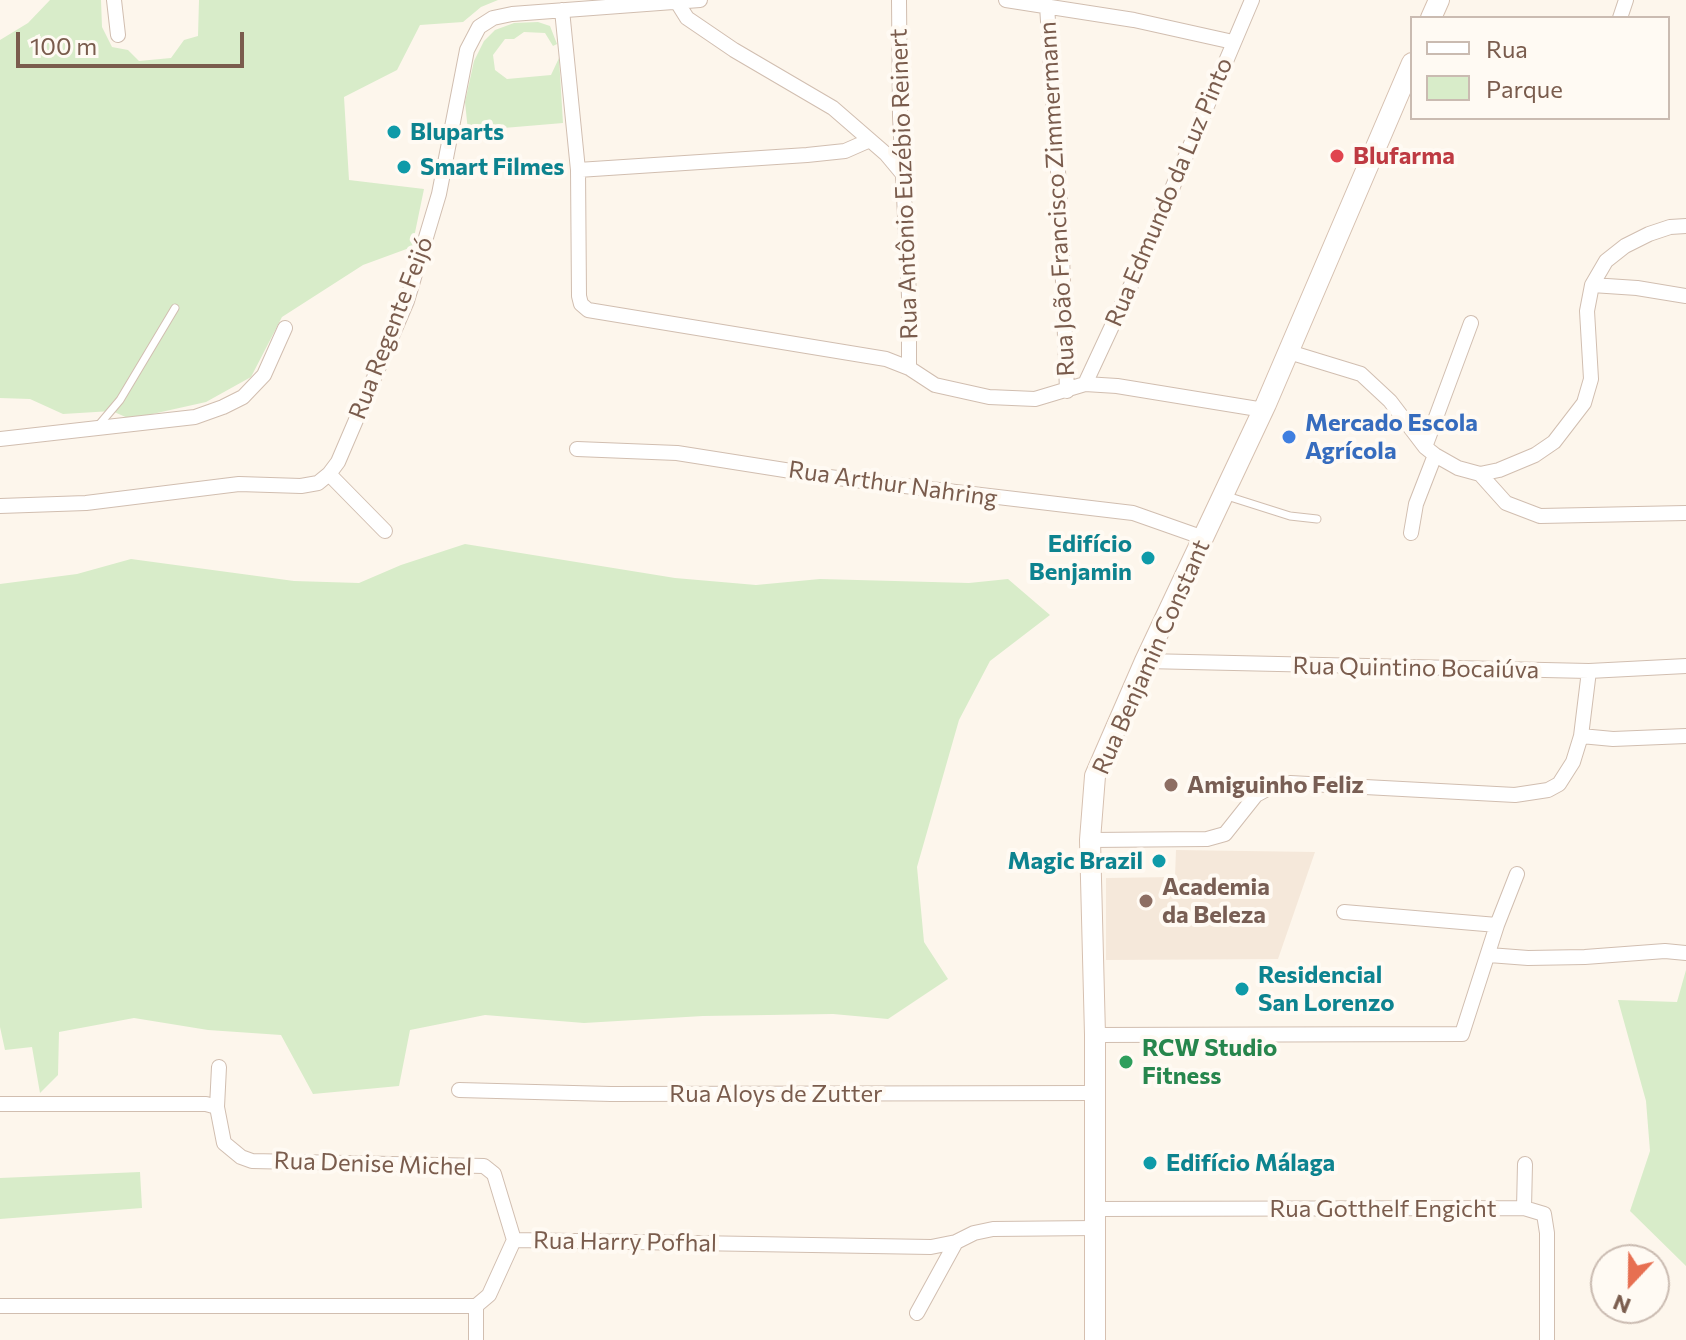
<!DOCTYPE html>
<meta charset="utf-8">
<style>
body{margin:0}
#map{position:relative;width:1686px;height:1340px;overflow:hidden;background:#fdf6ec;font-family:Commissioner,sans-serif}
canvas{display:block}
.legend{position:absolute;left:1410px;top:16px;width:260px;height:104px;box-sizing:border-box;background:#fffaf3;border:2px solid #cabbb1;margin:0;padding:10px 14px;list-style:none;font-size:24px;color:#7a5c4d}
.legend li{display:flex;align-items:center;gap:16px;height:40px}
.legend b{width:40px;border:2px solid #cabbb1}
.north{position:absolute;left:1590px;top:1244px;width:80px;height:80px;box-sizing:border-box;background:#fffaf3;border:2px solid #cabbb1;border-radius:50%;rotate:202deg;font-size:22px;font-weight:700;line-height:32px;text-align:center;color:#7a5c4d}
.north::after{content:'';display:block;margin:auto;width:28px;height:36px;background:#e76f51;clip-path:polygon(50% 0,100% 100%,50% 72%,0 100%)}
.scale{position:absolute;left:16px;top:32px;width:228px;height:36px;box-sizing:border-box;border:4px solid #7a5c4d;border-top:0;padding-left:10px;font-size:24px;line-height:28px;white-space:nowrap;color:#7a5c4d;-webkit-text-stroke:6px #fffaf3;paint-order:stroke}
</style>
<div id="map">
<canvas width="1686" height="1340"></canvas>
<ul class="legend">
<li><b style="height:10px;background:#fff"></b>Rua</li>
<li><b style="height:22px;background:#d8ecc9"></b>Parque</li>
</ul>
<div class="north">N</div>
<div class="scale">100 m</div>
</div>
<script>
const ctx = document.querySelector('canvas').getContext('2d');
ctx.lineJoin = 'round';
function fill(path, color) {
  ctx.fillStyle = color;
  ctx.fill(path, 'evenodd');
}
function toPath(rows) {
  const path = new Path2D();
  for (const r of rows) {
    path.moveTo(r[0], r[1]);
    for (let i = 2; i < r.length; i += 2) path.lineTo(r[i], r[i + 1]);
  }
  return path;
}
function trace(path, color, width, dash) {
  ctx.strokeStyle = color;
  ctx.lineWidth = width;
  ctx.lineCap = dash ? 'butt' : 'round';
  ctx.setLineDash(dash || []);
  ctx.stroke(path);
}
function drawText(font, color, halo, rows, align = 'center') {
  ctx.font = font + ' Commissioner,sans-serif';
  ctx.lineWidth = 8;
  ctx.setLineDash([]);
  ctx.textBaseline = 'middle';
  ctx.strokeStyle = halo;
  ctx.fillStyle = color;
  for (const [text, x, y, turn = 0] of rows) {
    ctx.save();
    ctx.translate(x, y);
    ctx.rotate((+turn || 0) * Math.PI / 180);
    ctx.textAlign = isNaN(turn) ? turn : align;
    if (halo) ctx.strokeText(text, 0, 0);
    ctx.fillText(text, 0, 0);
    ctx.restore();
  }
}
fill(toPath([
 [1176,850,1315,852,1278,959,1106,960,1106,878,1175,877]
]), '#f5e8da');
fill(toPath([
 [50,0,101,0,102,27,112,47,128,50,139,61,171,58,184,40,198,36,199,0,498,0,481,7,463,22,420,25,397,70,344,97,349,180,424,189,412,247,363,265,282,317,251,377,206,402,130,419,112,411,63,414,30,399,0,398,0,40,28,23],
 [538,22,550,26,557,44,553,46,545,33,524,32,514,39,505,39,493,55,495,70,507,79,551,75,559,58,563,123,468,131,465,102,474,61,484,41,495,30,514,23],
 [465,544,675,578,756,585,820,579,969,583,1008,579,1050,615,990,661,959,720,917,867,924,942,948,979,888,1019,833,1014,703,1016,584,1023,485,1015,410,1030,399,1086,313,1094,281,1035,208,1030,134,1018,59,1032,58,1075,40,1093,32,1047,5,1050,0,1027,0,584,77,574,131,559,294,581,359,583,401,565],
 [1686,970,1686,1266,1630,1211,1650,1151,1646,1101,1618,1000,1677,1002],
 [140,1172,142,1208,0,1219,0,1178]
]), '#d8ecc9');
const lane = toPath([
 [98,426,120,400,175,308],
 [1227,496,1290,516,1317,519]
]);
const street = toPath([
 [114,0,118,35],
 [899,0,900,116,909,296,909,368],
 [1006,0,1134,20,1233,42],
 [677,2,687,18,734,50,833,108,886,154,901,172],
 [1047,6,1060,201,1067,391],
 [562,10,578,170,579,296,581,304,588,310,886,359,909,368,935,385,989,397,1035,399,1085,384,1117,386,1264,410],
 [1620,18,1626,0],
 [578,170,807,155,845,151,870,140],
 [1592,285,1637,288,1686,296],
 [1289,352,1361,374,1390,401,1425,447,1435,455,1458,468,1480,474,1499,470,1535,455,1554,442,1584,403,1591,379,1587,311,1592,285,1606,261,1625,246,1649,234,1670,227,1686,226],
 [1085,384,1132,283,1252,0],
 [0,439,195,417,223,407,243,397,264,375,285,328],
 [1425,447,1471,323],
 [577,449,677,453,829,477,1133,513,1204,538],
 [329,474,385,531],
 [1480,474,1506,503,1540,516,1686,513],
 [0,506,86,503,239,484,301,486,318,483,329,474,338,462,407,301,439,194,467,50,479,27,493,18,512,14,700,0],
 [1411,533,1416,504,1435,455],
 [1145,661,1589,671,1686,666],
 [1581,736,1613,739,1686,736],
 [1090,840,1207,839,1225,834,1256,795,1269,788,1290,783,1515,795,1548,790,1559,784,1573,762,1581,736,1589,671],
 [1344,912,1497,925],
 [1489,955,1528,958,1585,957,1665,951,1686,953],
 [1095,1035,1462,1034,1497,925,1517,874],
 [459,1090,611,1094,1094,1093],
 [0,1104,206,1104,217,1107,224,1143,241,1157,252,1161,484,1166,494,1174,514,1240],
 [217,1107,219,1067],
 [1524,1208,1525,1164],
 [1095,1209,1524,1208,1544,1214,1547,1233,1547,1340],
 [0,1306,476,1306,489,1295,514,1240,931,1247,956,1242,974,1233,993,1229,1095,1228],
 [917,1313,956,1242],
 [476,1340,476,1306]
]);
const secondary = toPath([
 [1431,18,1439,0],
 [1095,1340,1095,1035,1090,840,1095,776,1145,661,1266,404,1412,63]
]);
trace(lane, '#d1beb0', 9);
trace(street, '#d1beb0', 16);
trace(secondary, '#d6c0b0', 22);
trace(lane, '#fff', 7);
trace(street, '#fff', 14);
trace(secondary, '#fff', 20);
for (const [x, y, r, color] of [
 [394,132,8,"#0f9aa8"],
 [1337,156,8,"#e0444e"],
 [404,167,8,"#0f9aa8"],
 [1289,437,8,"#3f7fe0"],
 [1148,558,8,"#0f9aa8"],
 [1171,785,8,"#8d6e63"],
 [1159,861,8,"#0f9aa8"],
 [1146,901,8,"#8d6e63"],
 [1242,989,8,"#0f9aa8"],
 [1126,1062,8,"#2e9e5b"],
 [1150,1163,8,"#0f9aa8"]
]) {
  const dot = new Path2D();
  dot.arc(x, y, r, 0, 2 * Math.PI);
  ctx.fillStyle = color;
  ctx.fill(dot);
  trace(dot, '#fffaf3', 3);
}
drawText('bold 24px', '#0d838f', '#fffaf3', [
 ["Bluparts",410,132],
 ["Smart Filmes",420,167],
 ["Edifício",1132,544,"right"],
 ["Benjamin",1132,572,"right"],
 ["Magic Brazil",1143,861,"right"],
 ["Residencial",1258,975],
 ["San Lorenzo",1258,1003],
 ["Edifício Málaga",1166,1163]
], 'left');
drawText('bold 24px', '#be3a42', '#fffaf3', [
 ["Blufarma",1353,156]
], 'left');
drawText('24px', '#7a5c4d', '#fffaf3', [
 ["Rua Antônio Euzébio Reinert",904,184,-92],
 ["Rua Edmundo da Luz Pinto",1169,192,-67],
 ["Rua João Francisco Zimmermann",1057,199,-93],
 ["Rua Regente Feijó",391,328,-69],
 ["Rua Arthur Nahring",893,484,8],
 ["Rua Benjamin Constant",1151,657,-66],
 ["Rua Quintino Bocaiúva",1416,668,1],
 ["Rua Aloys de Zutter",776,1094],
 ["Rua Denise Michel",373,1164,2],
 ["Rua Gotthelf Engicht",1383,1209],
 ["Rua Harry Pofhal",625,1242,1]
]);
drawText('bold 24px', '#366cbe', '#fffaf3', [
 ["Mercado Escola",1305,423],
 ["Agrícola",1305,451]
], 'left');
drawText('bold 24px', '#785e54', '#fffaf3', [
 ["Amiguinho Feliz",1187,785],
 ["Academia",1162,887],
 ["da Beleza",1162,915]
], 'left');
drawText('bold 24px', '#27864d', '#fffaf3', [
 ["RCW Studio",1142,1048],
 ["Fitness",1142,1076]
], 'left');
</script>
